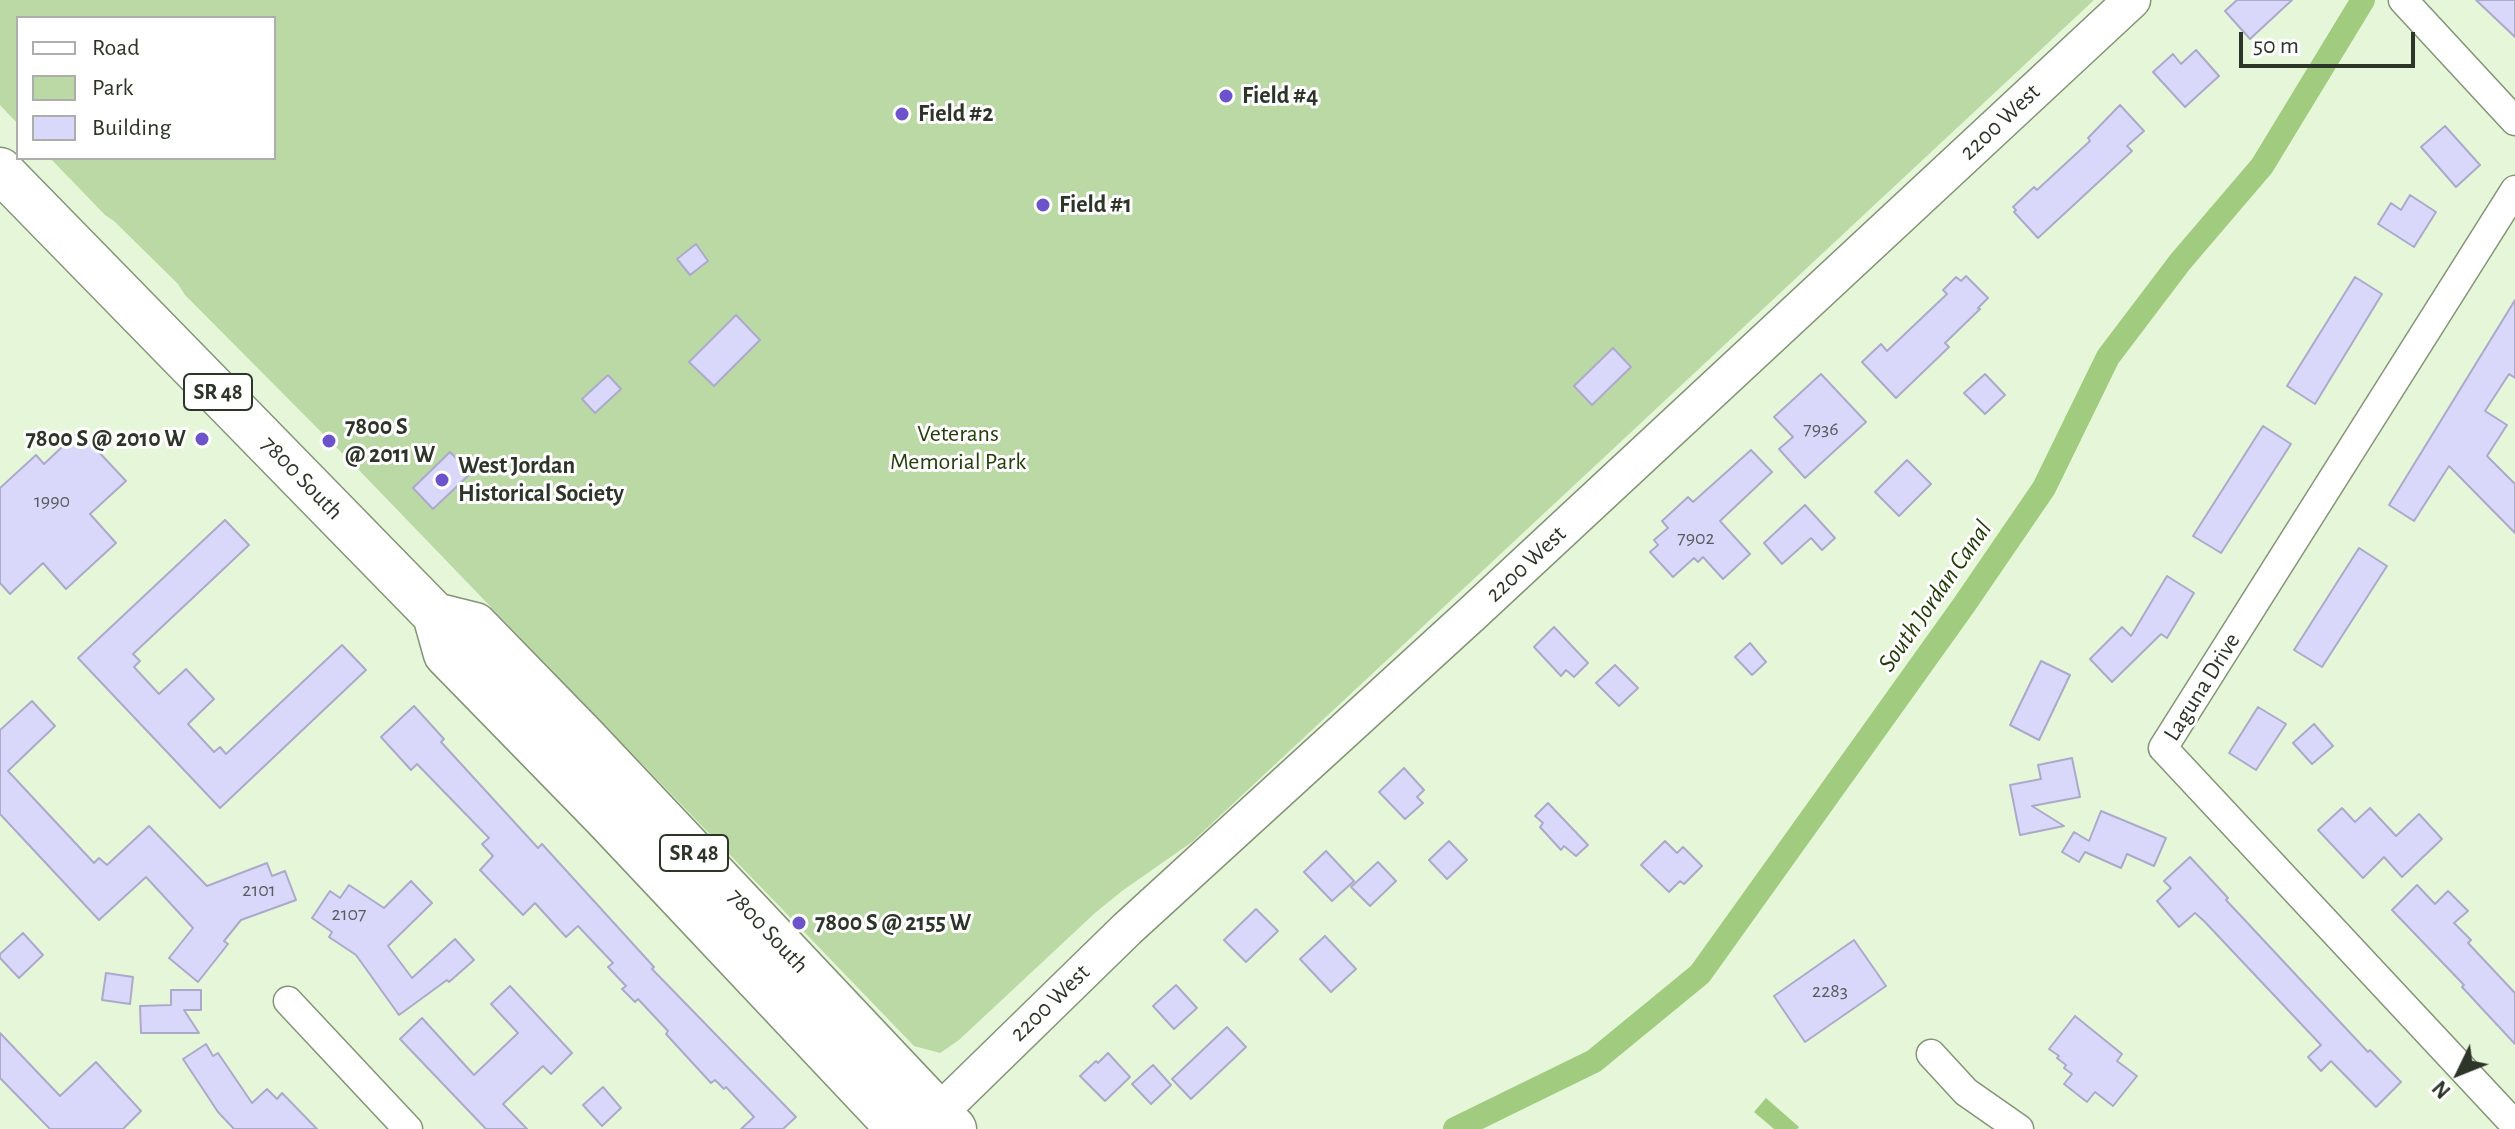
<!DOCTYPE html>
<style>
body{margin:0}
#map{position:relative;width:2515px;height:1129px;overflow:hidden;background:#e5f7d8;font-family:"Alegreya Sans",sans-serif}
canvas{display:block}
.legend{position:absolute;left:16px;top:16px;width:260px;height:144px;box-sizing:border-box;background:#fff;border:2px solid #abaea9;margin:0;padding:10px 14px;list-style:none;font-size:24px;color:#2d3428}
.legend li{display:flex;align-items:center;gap:16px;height:40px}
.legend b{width:40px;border:2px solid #abaea9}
.north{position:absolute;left:2419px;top:1033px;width:80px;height:80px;-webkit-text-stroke:6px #fff;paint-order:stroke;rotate:227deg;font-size:22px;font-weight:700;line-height:32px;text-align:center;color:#2d3428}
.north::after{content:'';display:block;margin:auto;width:28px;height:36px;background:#2d3428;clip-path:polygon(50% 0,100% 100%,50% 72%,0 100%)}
.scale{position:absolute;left:2239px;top:32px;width:176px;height:36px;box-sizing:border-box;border:4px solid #2d3428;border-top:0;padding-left:10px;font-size:24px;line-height:28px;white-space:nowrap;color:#2d3428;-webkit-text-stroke:6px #fff;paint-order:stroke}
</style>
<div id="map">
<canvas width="2515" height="1129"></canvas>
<ul class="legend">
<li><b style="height:10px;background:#fff"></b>Road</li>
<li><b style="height:22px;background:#bbd9a4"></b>Park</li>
<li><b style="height:22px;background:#dad8fa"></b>Building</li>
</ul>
<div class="north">N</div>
<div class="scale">50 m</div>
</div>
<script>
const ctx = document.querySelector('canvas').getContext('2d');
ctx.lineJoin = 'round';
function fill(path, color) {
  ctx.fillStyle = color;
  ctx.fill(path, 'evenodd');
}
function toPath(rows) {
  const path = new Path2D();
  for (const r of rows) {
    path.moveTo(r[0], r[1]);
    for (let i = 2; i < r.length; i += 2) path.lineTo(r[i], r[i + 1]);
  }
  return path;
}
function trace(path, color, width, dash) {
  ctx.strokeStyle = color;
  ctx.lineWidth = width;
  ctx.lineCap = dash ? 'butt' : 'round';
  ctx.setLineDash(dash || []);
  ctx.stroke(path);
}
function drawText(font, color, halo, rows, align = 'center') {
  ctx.font = font + ' "Alegreya Sans",sans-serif';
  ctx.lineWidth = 6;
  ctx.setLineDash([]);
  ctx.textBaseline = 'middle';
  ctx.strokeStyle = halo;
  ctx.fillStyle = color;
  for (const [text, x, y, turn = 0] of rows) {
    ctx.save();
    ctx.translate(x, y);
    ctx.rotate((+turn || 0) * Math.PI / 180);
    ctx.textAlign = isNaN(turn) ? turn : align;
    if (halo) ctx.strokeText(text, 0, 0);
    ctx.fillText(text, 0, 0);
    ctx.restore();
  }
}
fill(toPath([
 [0,0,2094,0,1192,842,1122,891,1095,913,959,1040,940,1053,914,1046,355,466,185,295,178,284,114,221,105,215,50,158,274,158,274,18,18,18,18,124,0,105]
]), '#bbd9a4');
fill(toPath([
 [1766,1098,1799,1127,1797,1129,1774,1129,1754,1112]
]), '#a1cb7f');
trace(toPath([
 [1455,1129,1594,1061,1700,974,1964,605,2044,488,2108,357,2180,262,2262,166,2363,0]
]), '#a1cb7f', 24);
const building = toPath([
 [2237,0,2292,0,2250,39,2225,11,2237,0],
 [2476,0,2515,0,2515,37,2476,0],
 [2196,50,2219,76,2185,107,2153,72,2173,54,2181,64,2196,50],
 [2120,105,2144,131,2127,146,2132,151,2038,238,2014,212,2016,210,2013,207,2034,187,2037,190,2090,141,2088,138,2120,105],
 [2445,126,2480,165,2456,187,2421,147,2445,126],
 [2410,195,2436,212,2414,247,2378,224,2391,203,2401,210,2410,195],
 [696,244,708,261,690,275,677,259,696,244],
 [1966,276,1988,298,1978,308,1980,309,1945,343,1949,347,1896,398,1862,362,1881,344,1887,351,1947,294,1943,290,1956,277,1961,281,1966,276],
 [2355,277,2382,294,2315,404,2287,386,2355,277],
 [2515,300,2515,378,2509,374,2485,411,2507,425,2487,456,2515,484,2515,533,2449,466,2414,521,2389,505,2515,300],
 [736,315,760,340,714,386,689,362,736,315],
 [1613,348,1631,367,1592,405,1574,386,1613,348],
 [1821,374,1866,422,1805,478,1779,449,1793,437,1774,417,1821,374],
 [1985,374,2005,395,1985,414,1964,393,1985,374],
 [608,375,621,389,595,413,582,399,608,375],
 [2263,426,2291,444,2221,553,2193,536,2263,426],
 [79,431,126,481,90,514,116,543,66,589,43,563,10,594,0,583,0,488,36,455,44,464,79,431],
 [1751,450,1772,472,1720,521,1750,554,1723,579,1703,557,1698,562,1694,558,1673,577,1650,552,1658,545,1654,540,1668,528,1662,521,1688,497,1693,502,1751,450],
 [450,452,471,473,433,509,413,488,450,452],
 [1907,460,1931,484,1899,516,1875,492,1907,460],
 [1805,505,1835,538,1822,550,1811,538,1782,564,1764,543,1805,505],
 [225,520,249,545,133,654,140,661,134,667,159,694,186,669,214,699,188,724,214,752,220,747,226,754,342,645,366,670,220,808,78,658,225,520],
 [2359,548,2387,566,2322,667,2294,650,2359,548],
 [2167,576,2194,593,2167,638,2161,634,2112,682,2090,659,2122,627,2131,636,2167,576],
 [1554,627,1588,663,1574,677,1566,670,1561,676,1534,647,1554,627],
 [1750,643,1766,662,1752,675,1735,657,1750,643],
 [2041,661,2070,675,2039,740,2010,725,2041,661],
 [1615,665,1638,688,1619,706,1596,683,1615,665],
 [32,701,55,726,8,771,94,863,99,858,107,865,149,826,207,886,267,863,272,876,285,871,296,900,241,920,224,941,228,944,198,982,169,958,193,928,146,877,99,920,0,814,0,730,32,701],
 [414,706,444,739,441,742,538,848,542,844,654,967,652,969,796,1117,783,1129,741,1129,754,1117,726,1087,724,1089,715,1080,711,1083,666,1034,668,1031,638,999,635,1002,622,989,626,986,608,967,613,963,578,926,566,937,535,903,523,915,480,870,493,856,482,844,489,838,417,764,411,770,381,737,414,706],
 [2258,707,2286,724,2256,770,2229,753,2258,707],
 [2314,724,2333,746,2312,764,2293,743,2314,724],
 [2072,758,2080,797,2032,806,2064,826,2020,835,2010,785,2041,779,2038,765,2072,758],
 [1404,768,1424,790,1417,797,1423,803,1405,819,1379,792,1404,768],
 [1548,803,1588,845,1576,856,1564,846,1561,850,1540,827,1543,823,1535,816,1548,803],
 [2342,808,2355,822,2370,808,2396,836,2419,814,2442,839,2402,877,2384,857,2363,878,2318,830,2342,808],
 [2101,811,2166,838,2154,866,2127,854,2121,868,2085,852,2079,862,2062,852,2074,832,2089,841,2101,811],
 [1449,841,1467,860,1447,879,1429,860,1449,841],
 [1665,841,1677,853,1683,847,1702,866,1684,884,1680,881,1669,892,1641,865,1665,841],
 [1326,851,1354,881,1332,901,1304,872,1326,851],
 [2190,857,2228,898,2226,900,2368,1052,2370,1050,2401,1082,2376,1107,2331,1061,2321,1071,2308,1057,2321,1045,2204,921,2195,913,2179,927,2157,901,2171,888,2164,881,2190,857],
 [1378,862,1396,881,1370,906,1351,887,1378,862],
 [411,881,432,903,388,946,412,978,455,939,474,960,449,982,447,980,399,1015,356,955,329,937,332,932,312,918,330,891,340,898,349,885,384,908,411,881],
 [2417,885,2435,904,2448,891,2468,911,2454,923,2471,940,2468,943,2515,993,2515,1044,2462,987,2464,985,2392,910,2417,885],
 [1256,909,1278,931,1246,962,1224,940,1256,909],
 [23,933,43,955,19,978,0,958,0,954,23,933],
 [1325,936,1356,969,1331,992,1300,959,1325,936],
 [1854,940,1886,986,1805,1042,1774,996,1854,940],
 [106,973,133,977,130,1004,102,1000,106,973],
 [1176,985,1197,1008,1174,1029,1153,1006,1176,985],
 [510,986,572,1053,551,1074,543,1066,503,1104,527,1129,486,1129,400,1039,422,1018,474,1075,518,1033,491,1004,510,986],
 [171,990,201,990,201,1010,184,1010,199,1033,141,1033,140,1006,171,1005,171,990],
 [2075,1016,2122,1054,2117,1061,2137,1076,2113,1106,2095,1092,2087,1102,2064,1084,2072,1074,2064,1068,2066,1065,2057,1058,2059,1056,2049,1049,2075,1016],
 [1227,1027,1246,1047,1191,1099,1172,1079,1227,1027],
 [0,1033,60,1096,96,1062,141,1111,123,1129,50,1129,0,1078,0,1033],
 [206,1044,213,1056,218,1053,252,1103,267,1089,277,1099,282,1093,317,1129,234,1129,218,1112,183,1059,206,1044],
 [1108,1053,1130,1077,1105,1101,1080,1076,1096,1061,1098,1063,1108,1053],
 [1153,1065,1171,1085,1151,1104,1132,1084,1153,1065],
 [603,1087,621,1108,602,1126,583,1105,603,1087]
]);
fill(building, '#dad8fa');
trace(building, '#acaacb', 2);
const minor = toPath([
 [2403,0,2515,121],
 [2515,190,2163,748,2515,1125],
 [288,1001,408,1129],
 [1931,1054,1966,1092,2019,1129]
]);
const tertiary = toPath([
 [922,1129,1127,929,1474,612,2132,0]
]);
const primary = toPath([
 [0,170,435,615,446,654,606,818,899,1129],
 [435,615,475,625,585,738,954,1129]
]);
trace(minor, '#849477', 31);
trace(tertiary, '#849477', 39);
trace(primary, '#849477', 47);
trace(minor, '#fff', 28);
trace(tertiary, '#fff', 36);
trace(primary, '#fff', 44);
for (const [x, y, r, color] of [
 [1226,96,8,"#6c53cc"],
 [902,114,8,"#6c53cc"],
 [1043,205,8,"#6c53cc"],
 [202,439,8,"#6c53cc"],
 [329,441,8,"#6c53cc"],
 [442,480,8,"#6c53cc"],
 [799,923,8,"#6c53cc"]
]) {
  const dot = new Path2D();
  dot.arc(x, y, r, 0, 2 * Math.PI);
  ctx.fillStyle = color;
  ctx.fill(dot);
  trace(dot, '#fff', 3);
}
drawText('20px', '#585d5c', null, [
 ["7936",1821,429],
 ["1990",52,501],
 ["7902",1696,538],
 ["2101",259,890],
 ["2107",349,914],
 ["2283",1830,991]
]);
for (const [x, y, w] of [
 [218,392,68],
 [694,853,68]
]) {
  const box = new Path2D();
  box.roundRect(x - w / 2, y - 18, w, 36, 6);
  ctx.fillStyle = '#fff';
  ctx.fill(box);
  trace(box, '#2d3428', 2);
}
drawText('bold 22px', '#2d3428', null, [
 ["SR 48",218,392],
 ["SR 48",694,853]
]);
drawText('bold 24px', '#2d3428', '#fff', [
 ["Field #4",1242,96],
 ["Field #2",918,114],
 ["Field #1",1059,205],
 ["7800 S",345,427],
 ["@ 2011 W",345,455],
 ["7800 S @ 2010 W",186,439,"right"],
 ["West Jordan",458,466],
 ["Historical Society",458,494],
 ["7800 S @ 2155 W",815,923]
], 'left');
drawText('24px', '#2d3428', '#fff', [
 ["2200 West",2000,122,-43],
 ["7800 South",302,478,46],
 ["2200 West",1526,564,-43],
 ["Laguna Drive",2202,687,-58],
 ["7800 South",768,931,47],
 ["2200 West",1050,1003,-44]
]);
drawText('24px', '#253f08', '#fff', [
 ["Veterans",958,434],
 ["Memorial Park",958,462]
]);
drawText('italic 26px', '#233c05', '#fff', [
 ["South Jordan Canal",1935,596,-55]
]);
</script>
